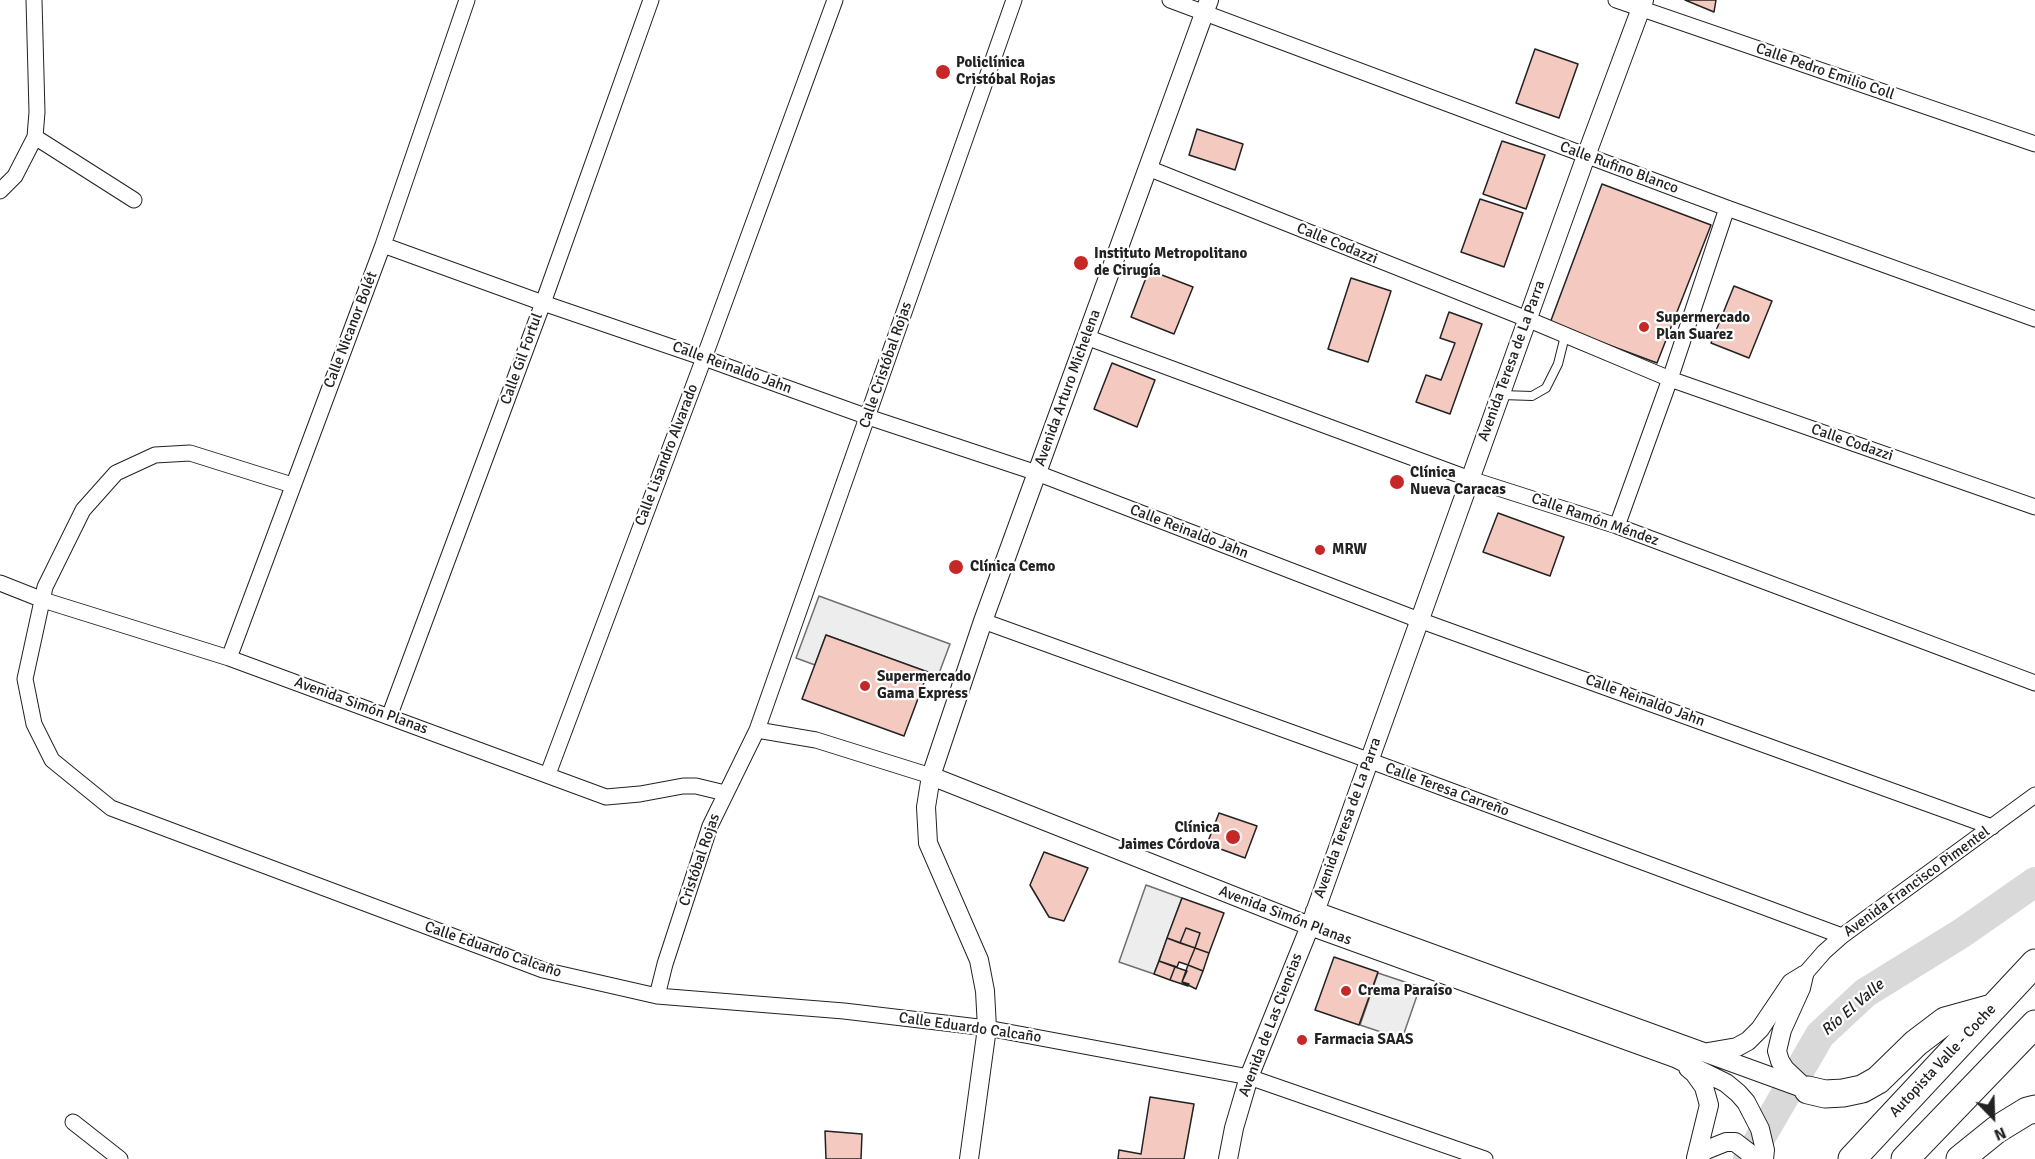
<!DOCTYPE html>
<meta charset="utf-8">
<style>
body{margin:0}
#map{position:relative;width:2035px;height:1159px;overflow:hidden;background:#fff;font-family:Signika,sans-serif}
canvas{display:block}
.north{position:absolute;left:1963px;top:1087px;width:60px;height:60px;-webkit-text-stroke:4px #fff;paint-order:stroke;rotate:157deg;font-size:16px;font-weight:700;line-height:24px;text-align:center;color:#222}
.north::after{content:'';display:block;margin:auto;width:21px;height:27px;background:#222;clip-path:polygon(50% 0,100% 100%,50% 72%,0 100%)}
</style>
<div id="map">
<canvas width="2035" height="1159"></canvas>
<div class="north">N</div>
</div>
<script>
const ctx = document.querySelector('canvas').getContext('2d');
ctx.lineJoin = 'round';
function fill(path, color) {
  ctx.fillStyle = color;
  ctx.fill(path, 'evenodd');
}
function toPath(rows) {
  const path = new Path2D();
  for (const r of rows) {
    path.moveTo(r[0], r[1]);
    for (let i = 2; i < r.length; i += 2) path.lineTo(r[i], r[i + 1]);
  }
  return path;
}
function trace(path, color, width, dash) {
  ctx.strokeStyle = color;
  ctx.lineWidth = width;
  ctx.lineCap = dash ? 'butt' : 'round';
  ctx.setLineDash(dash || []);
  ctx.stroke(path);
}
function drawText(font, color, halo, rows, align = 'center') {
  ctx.font = font + ' Signika,sans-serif';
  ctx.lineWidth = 4.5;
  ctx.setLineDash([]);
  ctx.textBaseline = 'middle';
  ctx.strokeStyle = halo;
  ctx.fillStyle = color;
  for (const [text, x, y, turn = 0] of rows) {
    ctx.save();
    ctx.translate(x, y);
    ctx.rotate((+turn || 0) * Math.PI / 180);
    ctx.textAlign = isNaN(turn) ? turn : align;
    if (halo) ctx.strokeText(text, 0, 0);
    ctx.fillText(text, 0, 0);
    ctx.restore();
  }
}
const parking = toPath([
 [819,596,950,644,938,676,826,635,815,665,796,658,819,596],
 [1146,885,1182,898,1154,974,1119,962,1146,885],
 [1378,973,1420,987,1402,1039,1360,1025,1378,973]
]);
fill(parking, '#ededed');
trace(parking, '#6f6f6f', 1.5);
trace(toPath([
 [1748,1159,1820,1035,1865,993,1962,933,2035,882]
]), '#d9d9d9', 30);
const building = toPath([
 [1685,0,1716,0,1714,12,1685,0],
 [1535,49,1578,64,1559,118,1516,103,1535,49],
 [1197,129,1243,144,1235,170,1189,155,1197,129],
 [1502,141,1545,155,1526,209,1483,194,1502,141],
 [1602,184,1711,225,1657,363,1550,323,1602,184],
 [1480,199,1523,213,1504,267,1461,252,1480,199],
 [1149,270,1193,287,1174,334,1131,317,1149,270],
 [1351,278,1391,291,1368,362,1328,349,1351,278],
 [1734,286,1772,301,1749,358,1711,343,1734,286],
 [1449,312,1482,324,1450,414,1416,402,1426,375,1441,380,1455,343,1440,338,1449,312],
 [1112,363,1155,380,1137,427,1094,409,1112,363],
 [1498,513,1564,537,1550,576,1483,552,1498,513],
 [826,635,928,672,904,736,802,699,826,635],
 [1219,813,1257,826,1245,858,1207,844,1219,813],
 [1044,852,1088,868,1064,921,1049,917,1030,885,1044,852],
 [1182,898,1224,913,1209,953,1195,948,1200,933,1186,928,1180,943,1167,938,1182,898],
 [1186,928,1200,933,1195,948,1180,943,1186,928],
 [1167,938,1195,948,1188,965,1179,962,1177,967,1159,961,1167,938],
 [1195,948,1209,953,1203,971,1188,965,1195,948],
 [1334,957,1378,972,1359,1025,1315,1010,1334,957],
 [1159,961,1175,967,1170,980,1154,974,1159,961],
 [1188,965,1203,971,1196,989,1182,982,1188,965],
 [1175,967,1187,971,1182,982,1189,984,1188,986,1170,980,1175,967],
 [1150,1097,1194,1104,1184,1159,1118,1159,1119,1150,1141,1154,1150,1097],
 [825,1131,862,1134,861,1159,826,1159,825,1131]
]);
fill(building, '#f3c9c0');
trace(building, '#222', 1.5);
const service = toPath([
 [1502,395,1532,396,1546,388,1558,364,1565,336]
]);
const minor = toPath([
 [1170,0,1727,208,2035,319],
 [1616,0,2035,144],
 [35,137,134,200],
 [1148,168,1527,319,1670,379,2035,507],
 [0,191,15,176,35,137,37,112,34,0],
 [383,245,543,303,704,358,868,417,1037,473,1419,620,1992,827],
 [1086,337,1470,479,1617,526,2035,683],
 [292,485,190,453,155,455,116,473,83,510,45,587,25,679,34,724,52,760,111,808,543,970,657,996,844,1011,987,1028,1249,1077,1485,1159],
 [1617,526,1670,379,1727,208],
 [0,583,43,600,229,658,606,797,640,794,683,786,696,786,725,793],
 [983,621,1368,760,1842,936],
 [229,658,383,245,467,0],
 [389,717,543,303,651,0],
 [757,730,816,740,931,776],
 [548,774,704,358,835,0],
 [1804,975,1824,952,1842,936,2035,795],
 [657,996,665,964,710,826,757,730,1014,0],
 [73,1122,120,1159]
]);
const tertiary = toPath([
 [931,776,1310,926,1675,1058,1726,1083,1738,1093,1746,1102,1760,1129,1765,1150,1764,1159],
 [1315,911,1808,1090],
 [1708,1052,1737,1047,1748,1041,1760,1029,1791,983,1804,975],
 [1688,1068,1694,1073,1704,1087,1709,1105,1696,1158],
 [1802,1085,1785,1069,1780,1061,1777,1051,1782,1030,1801,988,1804,975],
 [1696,1158,1706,1150,1726,1142,1735,1142,1748,1152,1752,1159],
 [969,1159,987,1028,985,991,979,960,928,843,926,807,931,776,983,621,1209,0],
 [1228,1159,1234,1128,1249,1077,1310,926,1586,156,1644,0]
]);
const motorway = toPath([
 [1808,1090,1825,1094,1843,1093,1862,1089,1878,1080,1916,1043,1945,1021,1992,1008],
 [1852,1159,2035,963],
 [1905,1159,2035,1024],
 [1960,1159,1996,1130,2027,1111,2035,1109]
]);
trace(service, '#222', 10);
trace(minor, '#222', 17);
trace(tertiary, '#222', 20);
trace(motorway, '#222', 29);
trace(service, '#fff', 8);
trace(minor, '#fff', 15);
trace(tertiary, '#fff', 18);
trace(motorway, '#fff', 27);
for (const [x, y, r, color] of [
 [943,72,8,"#c62828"],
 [1081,263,8,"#c62828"],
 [1644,327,6,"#c62828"],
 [1397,482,8,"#c62828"],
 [1320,550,6,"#c62828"],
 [956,567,8,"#c62828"],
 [865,686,6,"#c62828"],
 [1233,837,8,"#c62828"],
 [1346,991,6,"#c62828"],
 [1302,1040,6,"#c62828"]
]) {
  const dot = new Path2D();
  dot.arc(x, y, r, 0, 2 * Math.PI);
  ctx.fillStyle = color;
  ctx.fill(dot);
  trace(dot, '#fff', 2);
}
drawText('bold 15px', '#222', '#fff', [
 ["Policlínica",956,63],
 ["Cristóbal Rojas",956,80],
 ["Instituto Metropolitano",1094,254],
 ["de Cirugía",1094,271],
 ["Supermercado",1656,318],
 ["Plan Suarez",1656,335],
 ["Clínica",1410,473],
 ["Nueva Caracas",1410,490],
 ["MRW",1332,550],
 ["Clínica Cemo",970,567],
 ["Supermercado",877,677],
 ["Gama Express",877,694],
 ["Clínica",1220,828,"right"],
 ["Jaimes Córdova",1220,845,"right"],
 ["Crema Paraíso",1358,991],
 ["Farmacia SAAS",1314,1040]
], 'left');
drawText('15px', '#222', '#fff', [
 ["Calle Pedro Emilio Coll",1825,72,19],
 ["Calle Rufino Blanco",1619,168,20],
 ["Calle Codazzi",1337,244,22],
 ["Calle Nicanor Bolét",351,330,-69],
 ["Calle Gil Fortul",522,359,-70],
 ["Avenida Teresa de La Parra",1512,361,-70],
 ["Calle Cristóbal Rojas",886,365,-71],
 ["Calle Reinaldo Jahn",732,368,20],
 ["Avenida Arturo Michelena",1068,388,-70],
 ["Calle Codazzi",1852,443,19],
 ["Calle Lisandro Alvarado",667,455,-69],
 ["Calle Ramón Méndez",1595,520,19],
 ["Calle Reinaldo Jahn",1189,532,21],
 ["Calle Reinaldo Jahn",1645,701,20],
 ["Avenida Simón Planas",361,706,20],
 ["Calle Teresa Carreño",1447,790,20],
 ["Avenida Teresa de La Parra",1348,818,-70],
 ["Cristóbal Rojas",700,860,-71],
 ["Avenida Francisco Pimentel",1917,882,-36],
 ["Avenida Simón Planas",1285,916,21],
 ["Calle Eduardo Calcaño",493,950,19],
 ["Avenida de Las Ciencias",1271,1025,-69],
 ["Calle Eduardo Calcaño",970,1028,8],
 ["Autopista Valle - Coche",1943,1061,-47]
]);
drawText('italic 16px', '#222', '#fff', [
 ["Río El Valle",1853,1008,-41]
]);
</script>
